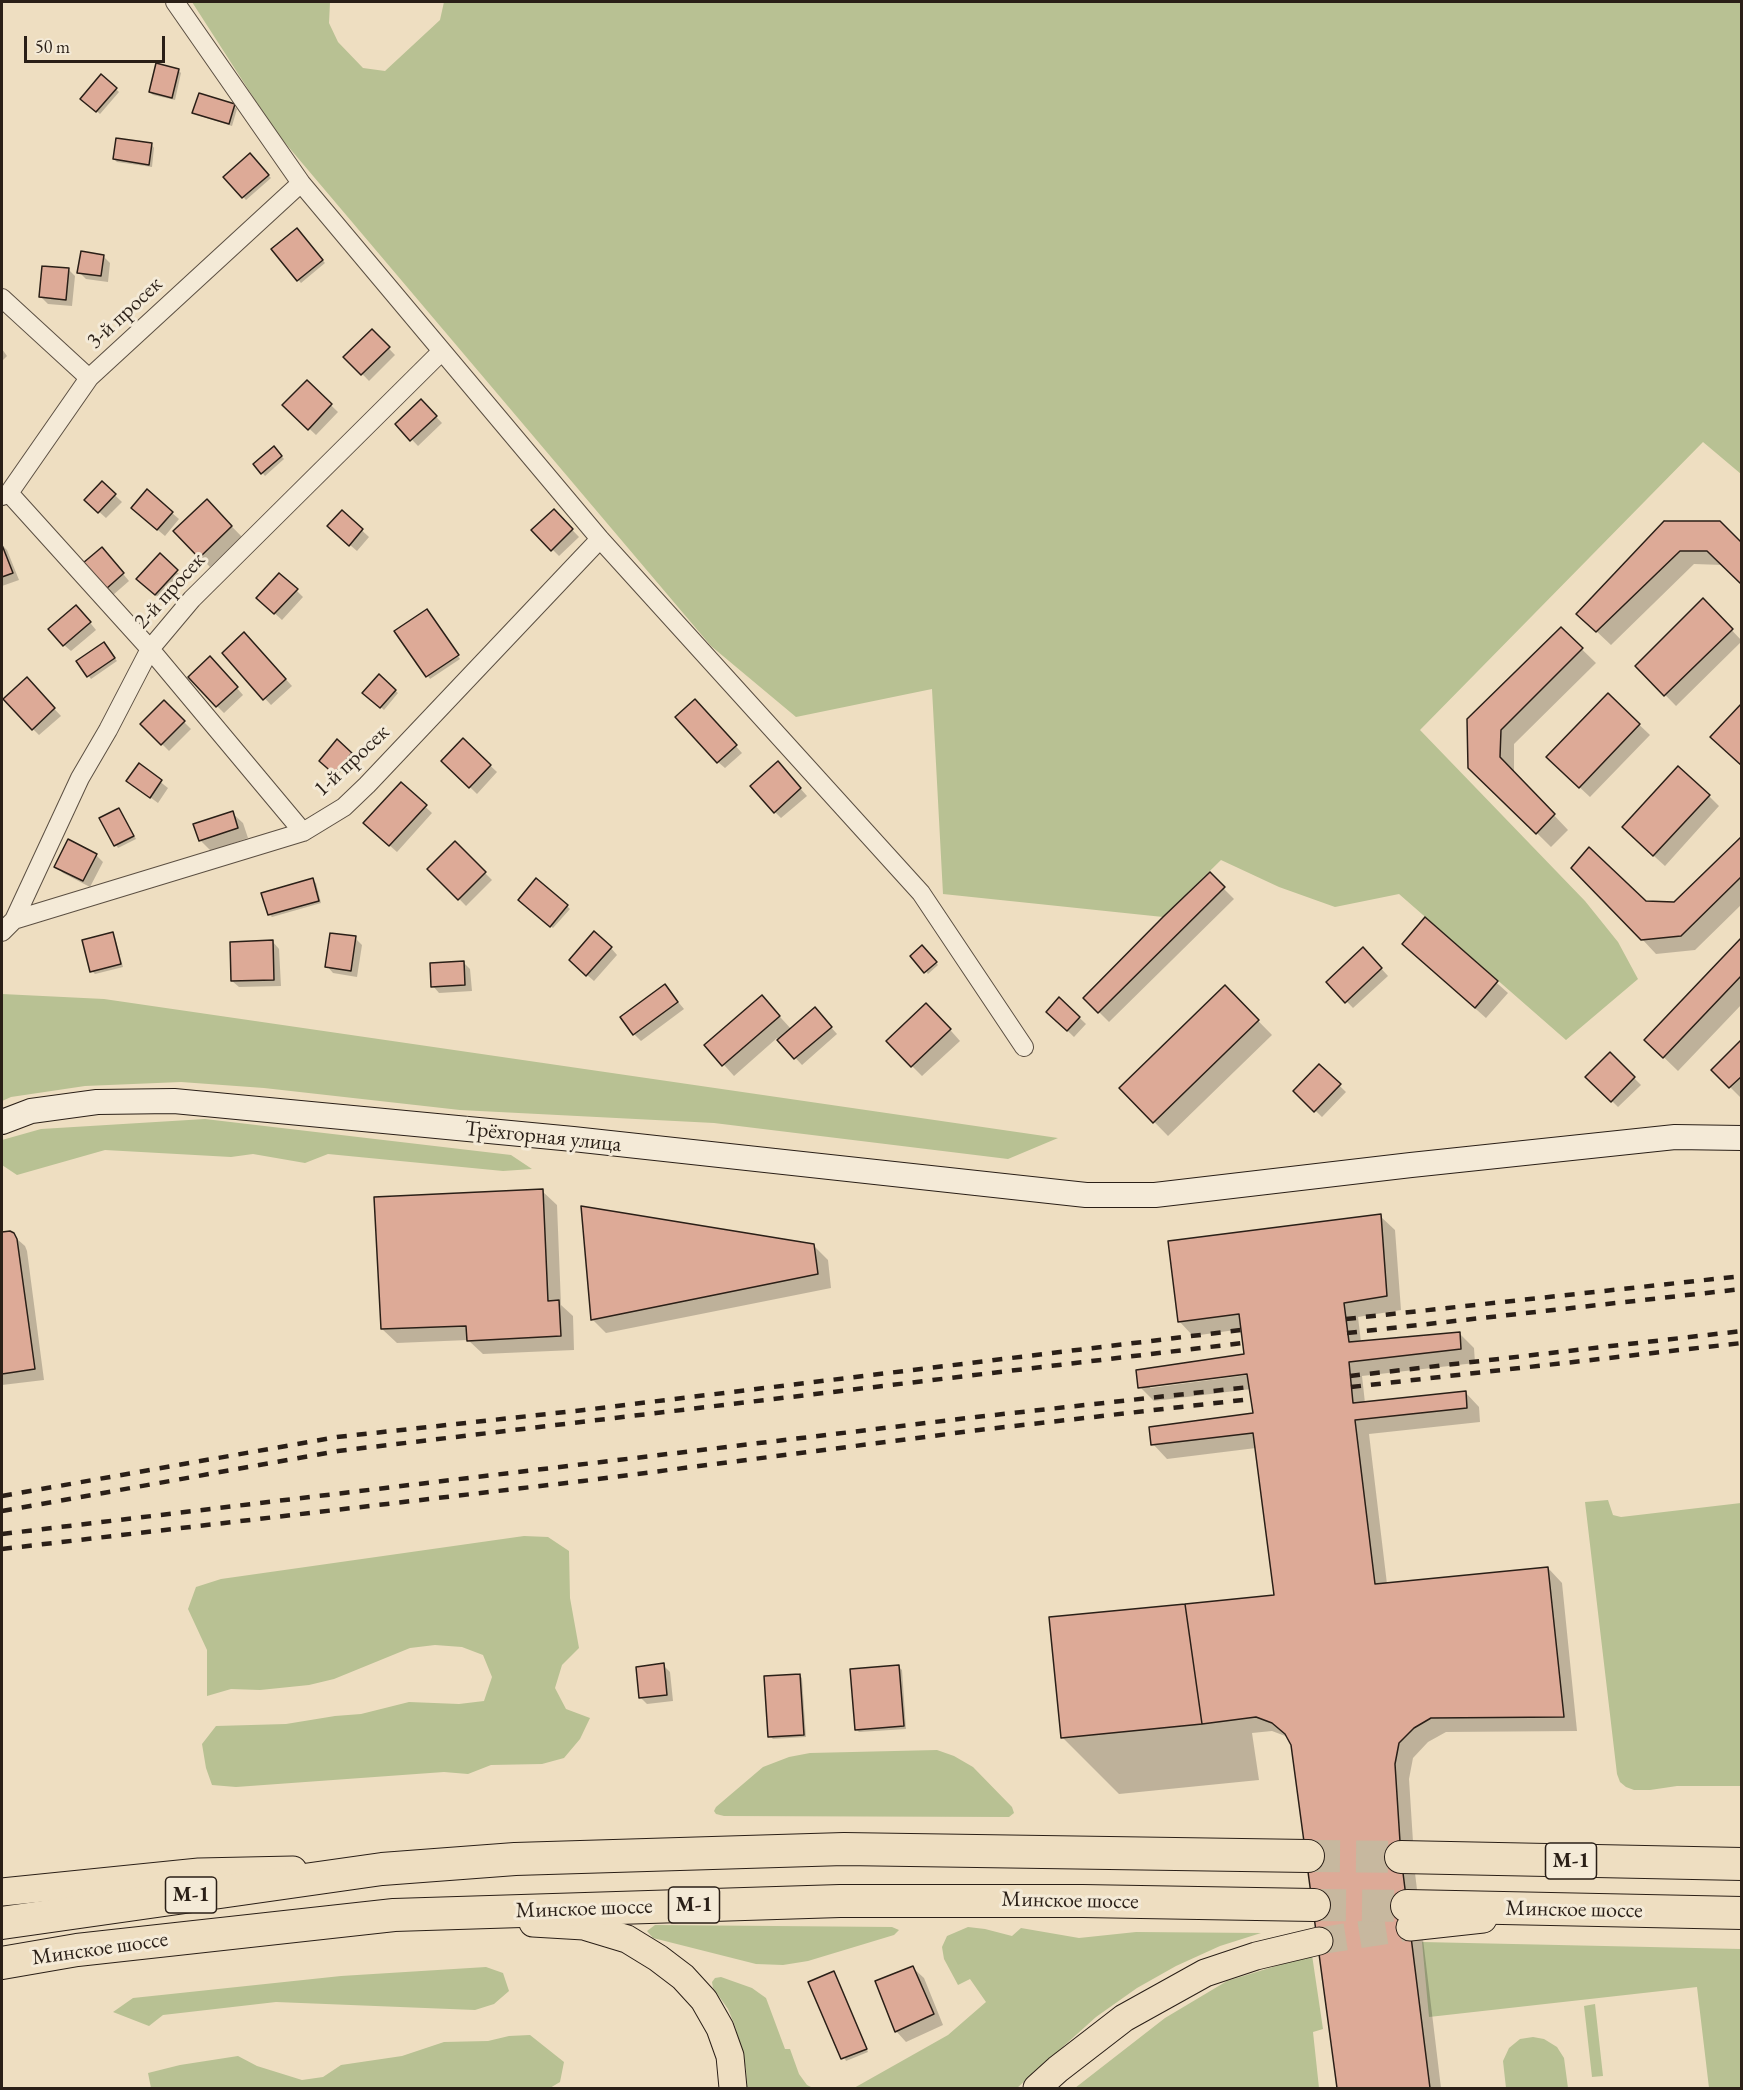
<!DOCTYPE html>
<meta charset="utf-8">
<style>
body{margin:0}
#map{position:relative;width:1743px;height:2090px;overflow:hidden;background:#eedec1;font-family:"EB Garamond",serif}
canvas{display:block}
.frame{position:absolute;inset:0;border:3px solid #2a1f17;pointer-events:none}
.scale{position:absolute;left:24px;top:36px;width:141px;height:27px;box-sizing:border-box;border:3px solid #2a1f17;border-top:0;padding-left:8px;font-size:18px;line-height:21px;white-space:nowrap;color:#2a1f17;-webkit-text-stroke:4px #f4ead7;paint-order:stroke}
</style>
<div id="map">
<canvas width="1743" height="2090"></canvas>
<div class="frame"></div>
<div class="scale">50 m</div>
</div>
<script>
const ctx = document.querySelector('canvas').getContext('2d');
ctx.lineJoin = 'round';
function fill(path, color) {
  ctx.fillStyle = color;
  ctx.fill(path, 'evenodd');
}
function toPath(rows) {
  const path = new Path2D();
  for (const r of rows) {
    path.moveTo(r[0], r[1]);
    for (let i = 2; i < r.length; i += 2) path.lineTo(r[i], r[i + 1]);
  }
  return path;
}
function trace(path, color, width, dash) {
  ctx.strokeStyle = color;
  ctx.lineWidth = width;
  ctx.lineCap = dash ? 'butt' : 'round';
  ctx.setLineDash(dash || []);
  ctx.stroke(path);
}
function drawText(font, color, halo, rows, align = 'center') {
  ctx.font = font + ' "EB Garamond",serif';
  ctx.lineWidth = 6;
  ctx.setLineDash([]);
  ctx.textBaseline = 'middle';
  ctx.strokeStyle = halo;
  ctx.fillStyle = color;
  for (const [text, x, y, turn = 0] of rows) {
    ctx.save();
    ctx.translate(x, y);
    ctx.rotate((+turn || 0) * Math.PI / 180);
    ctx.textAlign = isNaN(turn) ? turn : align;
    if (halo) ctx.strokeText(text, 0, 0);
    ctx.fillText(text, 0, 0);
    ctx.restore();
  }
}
fill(toPath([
 [192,2,330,2,329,23,338,42,363,68,385,71,440,20,444,2,1741,2,1741,474,1703,442,1420,730,1585,901,1618,942,1638,979,1566,1040,1399,894,1335,907,1279,887,1221,860,1163,917,943,894,932,689,796,717,711,646,275,131],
 [2,994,104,999,1058,1138,1008,1159,714,1123,460,1110,264,1088,181,1082,85,1086,11,1097,2,1101],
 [205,1119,511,1155,532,1169,503,1171,328,1154,305,1163,253,1154,231,1157,105,1150,17,1175,2,1165,2,1140,41,1129],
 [1608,1500,1613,1515,1621,1517,1741,1503,1741,1786,1677,1786,1650,1790,1634,1790,1626,1787,1620,1782,1617,1774,1585,1502],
 [524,1536,548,1537,569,1551,570,1598,579,1648,562,1665,555,1688,566,1709,590,1718,580,1739,564,1758,542,1764,491,1765,468,1774,444,1772,236,1787,212,1785,206,1768,202,1744,216,1726,286,1724,335,1716,361,1714,409,1702,459,1704,484,1701,492,1677,483,1655,462,1647,435,1645,410,1648,334,1679,309,1685,260,1690,231,1689,207,1696,207,1650,188,1609,196,1587,221,1579],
 [937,1750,954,1756,973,1767,1012,1807,1014,1813,1009,1817,724,1816,716,1814,714,1811,716,1807,763,1767,789,1757,810,1753],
 [655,1925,892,1927,899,1930,894,1935,808,1961,783,1965,756,1964,653,1938,647,1931],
 [968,1927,985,1929,1012,1936,1021,1928,1079,1938,1136,1932,1261,1933,1220,1946,1176,1966,1137,1988,1096,2017,1017,2088,854,2088,948,2035,986,2002,970,1979,958,1985,944,1959,942,1947,947,1936],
 [1422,1942,1741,1949,1741,2088,1709,2088,1697,1987,1429,2017],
 [1312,1955,1323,2029,1313,2032,1319,2088,1075,2088,1165,2018,1227,1981],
 [486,1967,503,1973,509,1991,494,2004,475,2010,276,2002,163,2015,149,2026,113,2012,133,1998,341,1976],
 [721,1977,752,1988,766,1998,785,2049,790,2049,799,2074,807,2085,813,2088,747,2088,746,2069,735,2026,728,2009,713,1988,712,1982,715,1978],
 [1595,2004,1603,2076,1592,2077,1584,2006],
 [530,2035,564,2062,560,2082,550,2088,151,2088,148,2073,180,2065,238,2056,257,2066,302,2080,323,2077,341,2065,402,2056,444,2042,488,2041,509,2036],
 [1533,2037,1544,2039,1557,2047,1564,2058,1568,2088,1506,2088,1503,2061,1509,2048,1520,2039]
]), '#b8c193');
fill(toPath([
 [178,70,181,73,175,100,153,95,150,92],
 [102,76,119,92,100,114,82,99],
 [234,106,237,109,232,126,197,115,194,113],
 [152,145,154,148,152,167,117,162,114,159],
 [250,155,271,178,246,200,225,177],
 [299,233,325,263,301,283,273,249],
 [104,257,110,263,108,282,86,279,79,272],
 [68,269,75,276,72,306,48,304,41,297],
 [372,331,395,355,369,381,346,357],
 [2,349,7,356,2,361],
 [307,382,338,412,316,435,284,405],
 [421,401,442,423,418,446,397,424],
 [274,448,284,459,265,476,255,464],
 [102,483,122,502,106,518,86,500],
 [207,501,242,537,210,567,175,531],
 [554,511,579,537,559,556,533,530],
 [342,512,369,537,357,551,336,533],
 [172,513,179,519,165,536,140,515],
 [1719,522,1723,565,1694,564,1611,645,1578,614],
 [2,545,7,550,19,580,2,586],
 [108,556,129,581,113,595,107,588],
 [160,556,183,578,162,601,145,586],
 [296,590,303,597,282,620,258,598],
 [1703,600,1742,641,1676,706,1637,666],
 [83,614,96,630,71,651,64,645],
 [430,614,460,659,430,679,396,631],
 [1561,629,1596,663,1514,744,1514,773,1568,830,1551,847,1470,767],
 [251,641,292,686,271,705,224,654],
 [106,647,117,661,91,679,78,662],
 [217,665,243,695,224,713,217,706],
 [379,676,398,693,384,710,364,692],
 [33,686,61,716,39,735,33,729],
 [1608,695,1650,735,1590,797,1559,768],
 [164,702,191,729,169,751,142,724],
 [701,708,742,753,725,768,718,762],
 [463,740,497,772,477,794,443,761],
 [337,742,354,756,337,776,321,761],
 [139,765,168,788,158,803,128,781],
 [784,770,807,796,781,818,775,812],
 [401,784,432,813,397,852,372,830],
 [1709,796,1719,806,1665,866,1634,838],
 [119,809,136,839,118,848,101,819],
 [232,813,243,823,248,838,211,851,200,840],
 [1742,838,1742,904,1695,950,1656,954,1642,939,1645,902,1675,904],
 [455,843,492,880,466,906,430,869],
 [96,855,103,862,90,887,63,873,56,866],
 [1210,875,1234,899,1109,1022,1085,998],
 [313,880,316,883,321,903,272,917,269,914],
 [523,903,567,906,570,909,553,928],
 [1426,920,1508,993,1486,1018,1415,955],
 [112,934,115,937,123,967,95,974,92,971],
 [355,938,362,945,357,977,333,973,327,966],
 [1742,939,1742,1004,1678,1071,1646,1040],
 [273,942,279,949,281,986,239,987,232,981],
 [922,947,938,965,928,974,912,956],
 [611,948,617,955,594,981,578,967],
 [1370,956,1388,976,1353,1008,1328,982],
 [463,962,470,969,472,991,439,993,433,986],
 [665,986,684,1009,641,1041,634,1034],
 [1225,987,1272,1035,1168,1136,1121,1088],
 [1060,999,1086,1024,1074,1037,1048,1012],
 [772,1008,791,1029,821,1016,837,1034,802,1065,777,1038,734,1076,707,1046],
 [937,1015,960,1041,922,1076,912,1066],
 [1742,1041,1742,1099,1713,1070],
 [1610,1054,1641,1085,1618,1107,1588,1077],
 [1319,1066,1346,1092,1322,1117,1295,1091],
 [542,1191,557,1205,561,1305,573,1316,574,1350,483,1354,468,1340,397,1343,382,1329],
 [1380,1216,1395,1230,1401,1310,1358,1317,1361,1342,1459,1333,1474,1348,1475,1363,1362,1376,1365,1403,1465,1392,1479,1407,1480,1422,1369,1434,1387,1584,1548,1568,1562,1583,1577,1731,1446,1732,1428,1742,1413,1758,1409,1779,1415,1873,1441,2088,1339,2088,1309,1856,1293,1744,1288,1737,1272,1731,1252,1733,1259,1780,1119,1794,1062,1737,1275,1596,1256,1448,1167,1459,1153,1444,1254,1414,1251,1389,1154,1401,1140,1387,1246,1355,1242,1329,1193,1336,1179,1321],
 [1255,1371,1255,1374,1150,1388,1150,1385],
 [9,1232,25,1246,27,1251,44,1380,2,1385,2,1233],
 [814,1246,828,1260,831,1288,606,1333,592,1319],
 [663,1665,670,1672,673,1701,647,1704,640,1697],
 [899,1667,902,1670,906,1729,859,1732,856,1729],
 [799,1675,802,1678,806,1737,773,1739,770,1736],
 [913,1968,924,1978,943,2025,906,2042,896,2031],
 [833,1973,868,2052,846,2061,810,1982]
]), '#0003');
const building = toPath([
 [156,63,179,69,172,98,149,92,156,63],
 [101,74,117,88,96,112,80,99,101,74],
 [199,93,235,104,229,124,192,113,199,93],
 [116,138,152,143,149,165,113,159,116,138],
 [250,153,269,175,242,198,223,177,250,153],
 [297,228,323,260,297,281,271,249,297,228],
 [81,251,104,255,101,276,77,273,81,251],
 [42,266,69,268,66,300,39,297,42,266],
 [372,329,390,347,361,375,343,357,372,329],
 [307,380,332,404,308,430,282,405,307,380],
 [421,399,437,416,410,441,395,424,421,399],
 [274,446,282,456,261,474,253,464,274,446],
 [102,481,116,494,98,513,84,500,102,481],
 [147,489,173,512,157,530,131,508,147,489],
 [207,499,232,526,199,558,173,531,207,499],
 [554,509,573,529,551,551,531,530,554,509],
 [342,510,363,529,349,546,327,526,342,510],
 [1664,521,1720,521,1742,543,1742,585,1707,551,1680,551,1596,632,1576,614,1664,521],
 [2,545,13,573,2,577,2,545],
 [102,547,124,573,106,589,83,563,102,547],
 [160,553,178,570,155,595,136,579,160,553],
 [279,573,298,589,274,614,256,598,279,573],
 [1703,598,1733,629,1664,696,1635,666,1703,598],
 [76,605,91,622,63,646,48,629,76,605],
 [427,609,459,655,426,677,394,631,427,609],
 [1561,627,1583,648,1501,730,1500,757,1555,814,1536,834,1468,768,1467,719,1561,627],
 [244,632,286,679,263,700,222,653,244,632],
 [104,642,115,658,87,677,76,661,104,642],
 [210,656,238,687,216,707,188,677,210,656],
 [379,674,396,690,380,708,362,693,379,674],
 [27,677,55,708,32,730,3,699,27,677],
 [1608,693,1640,724,1579,788,1546,757,1608,693],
 [695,699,737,745,717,763,675,717,695,699],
 [164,700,185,721,161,745,140,724,164,700],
 [1742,703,1742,766,1710,737,1742,703],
 [463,738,491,765,469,788,441,761,463,738],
 [337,739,352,753,334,774,319,761,337,739],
 [778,761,801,788,774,813,750,786,778,761],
 [139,763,162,780,150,798,126,781,139,763],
 [1678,766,1710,795,1653,856,1622,827,1678,766],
 [401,782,427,805,389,846,363,823,401,782],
 [119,808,134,836,114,846,99,818,119,808],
 [233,811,238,828,199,841,193,824,233,811],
 [1742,836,1742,876,1681,936,1641,940,1571,868,1589,847,1646,901,1674,902,1742,836],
 [68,839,97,854,83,881,54,867,68,839],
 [455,841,486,872,458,900,427,869,455,841],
 [1210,872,1225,887,1098,1013,1083,998,1163,917,1210,872],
 [313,878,319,901,268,915,261,893,313,878],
 [536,878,568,905,550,927,518,900,536,878],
 [1425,917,1498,981,1475,1008,1402,944,1425,917],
 [594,931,612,947,586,976,569,960,594,931],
 [113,932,121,964,90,972,82,940,113,932],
 [330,933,356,936,351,971,325,967,330,933],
 [1742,937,1742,975,1663,1058,1644,1040,1742,937],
 [273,940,274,980,231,981,230,942,273,940],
 [922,945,937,962,924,973,910,956,922,945],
 [1363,947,1382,968,1345,1003,1326,982,1363,947],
 [464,961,465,985,431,987,430,963,464,961],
 [665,984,678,1002,633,1035,620,1017,665,984],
 [1225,985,1259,1020,1153,1123,1119,1088,1225,985],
 [762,995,780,1016,722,1066,704,1045,762,995],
 [1059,997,1080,1017,1067,1031,1046,1012,1059,997],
 [926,1003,951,1029,911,1067,886,1041,926,1003],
 [815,1007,832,1027,794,1059,777,1040,815,1007],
 [1742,1039,1742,1076,1729,1088,1711,1070,1742,1039],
 [1610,1052,1635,1077,1611,1102,1585,1077,1610,1052],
 [1319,1064,1341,1084,1314,1112,1293,1091,1319,1064],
 [543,1189,548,1301,559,1300,561,1336,467,1341,466,1326,381,1329,374,1197,543,1189],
 [581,1206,814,1244,818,1274,591,1320,581,1206],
 [1381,1214,1387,1296,1344,1303,1349,1342,1460,1332,1461,1349,1349,1362,1353,1403,1466,1391,1467,1408,1355,1420,1375,1584,1548,1567,1564,1717,1431,1718,1414,1728,1399,1743,1395,1764,1401,1857,1430,2088,1337,2088,1291,1745,1285,1734,1272,1723,1256,1717,1202,1724,1185,1604,1274,1595,1253,1433,1151,1445,1149,1427,1253,1413,1247,1374,1138,1388,1136,1370,1244,1354,1239,1314,1178,1322,1168,1241,1381,1214],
 [10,1231,14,1233,17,1239,35,1369,2,1374,2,1232,10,1231],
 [1185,1604,1202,1724,1061,1738,1049,1617,1185,1604],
 [664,1663,667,1695,639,1698,636,1667,664,1663],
 [899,1665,904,1726,855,1730,850,1669,899,1665],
 [800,1674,804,1735,768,1737,764,1676,800,1674],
 [913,1966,934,2014,895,2032,875,1981,913,1966],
 [834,1971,867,2049,841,2059,808,1982,834,1971]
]);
fill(building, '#ddaa97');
trace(building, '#2a1f17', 1.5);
trace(toPath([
 [1319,1941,1410,1927]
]), '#c7b89f', 27, [27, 14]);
trace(toPath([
 [1308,1856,1401,1857],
 [1314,1905,1407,1906]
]), '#c7b89f', 32, [32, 16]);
const street = toPath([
 [175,2,301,183,442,351,600,539,921,893,1024,1047],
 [2,298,89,378],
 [9,493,150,649,303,832],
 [2,496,9,493,89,378,301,183],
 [14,920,80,778,108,730,150,649,192,599,442,351],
 [2,932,14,920,303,832,344,807,367,785,600,539]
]);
const secondary = toPath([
 [2,1122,31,1111,97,1102,174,1101,573,1139,1086,1195,1155,1195,1411,1165,1675,1137,1742,1138]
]);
const primary = toPath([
 [2,1892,199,1872,293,1870],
 [533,1923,584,1926,627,1939,658,1958,683,1977,704,2000,720,2028,730,2056,733,2088],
 [1410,1927,1483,1919],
 [1037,2088,1058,2069,1124,2018,1205,1973,1256,1956,1319,1941]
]);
const highway = toPath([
 [1401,1857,1742,1864],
 [1407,1906,1742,1913],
 [2,1923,382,1869,515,1859,844,1849,1308,1856],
 [2,1963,77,1950,394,1915,840,1901,1083,1901,1314,1905]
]);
trace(street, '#5b4f42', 20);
trace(secondary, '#2a1f17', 26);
trace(primary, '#2a1f17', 29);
trace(highway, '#2a1f17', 34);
trace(street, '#f4ead7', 18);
trace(secondary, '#f4ead7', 24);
trace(primary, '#eedec1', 27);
trace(highway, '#eedec1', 32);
trace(toPath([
 [1346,1319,1742,1276],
 [1347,1333,1742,1289],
 [1350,1376,1742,1331],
 [1351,1387,1742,1343],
 [2,1496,337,1437,584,1410,1241,1330],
 [2,1511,338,1451,1243,1343],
 [2,1534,976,1417,1249,1387],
 [2,1549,583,1481,979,1430,1251,1399]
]), '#2a1f17', 4.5, [10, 10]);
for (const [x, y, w] of [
 [1571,1861,51],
 [191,1895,51],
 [694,1905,51]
]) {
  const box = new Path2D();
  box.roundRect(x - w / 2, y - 18, w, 36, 4.5);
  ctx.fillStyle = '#f4ead7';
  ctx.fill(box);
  trace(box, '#2a1f17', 1.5);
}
drawText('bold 21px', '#2a1f17', null, [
 ["М-1",1571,1861],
 ["М-1",191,1895],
 ["М-1",694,1905]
]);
drawText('22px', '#2a1f17', '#f4ead7', [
 ["3-й просек",125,313,-43],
 ["2-й просек",170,591,-48],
 ["1-й просек",352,761,-43],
 ["Трёхгорная улица",543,1137,6],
 ["Минское шоссе",1070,1901,1],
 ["Минское шоссе",584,1909,-2],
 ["Минское шоссе",1574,1910,1],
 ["Минское шоссе",100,1949,-8]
]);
</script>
